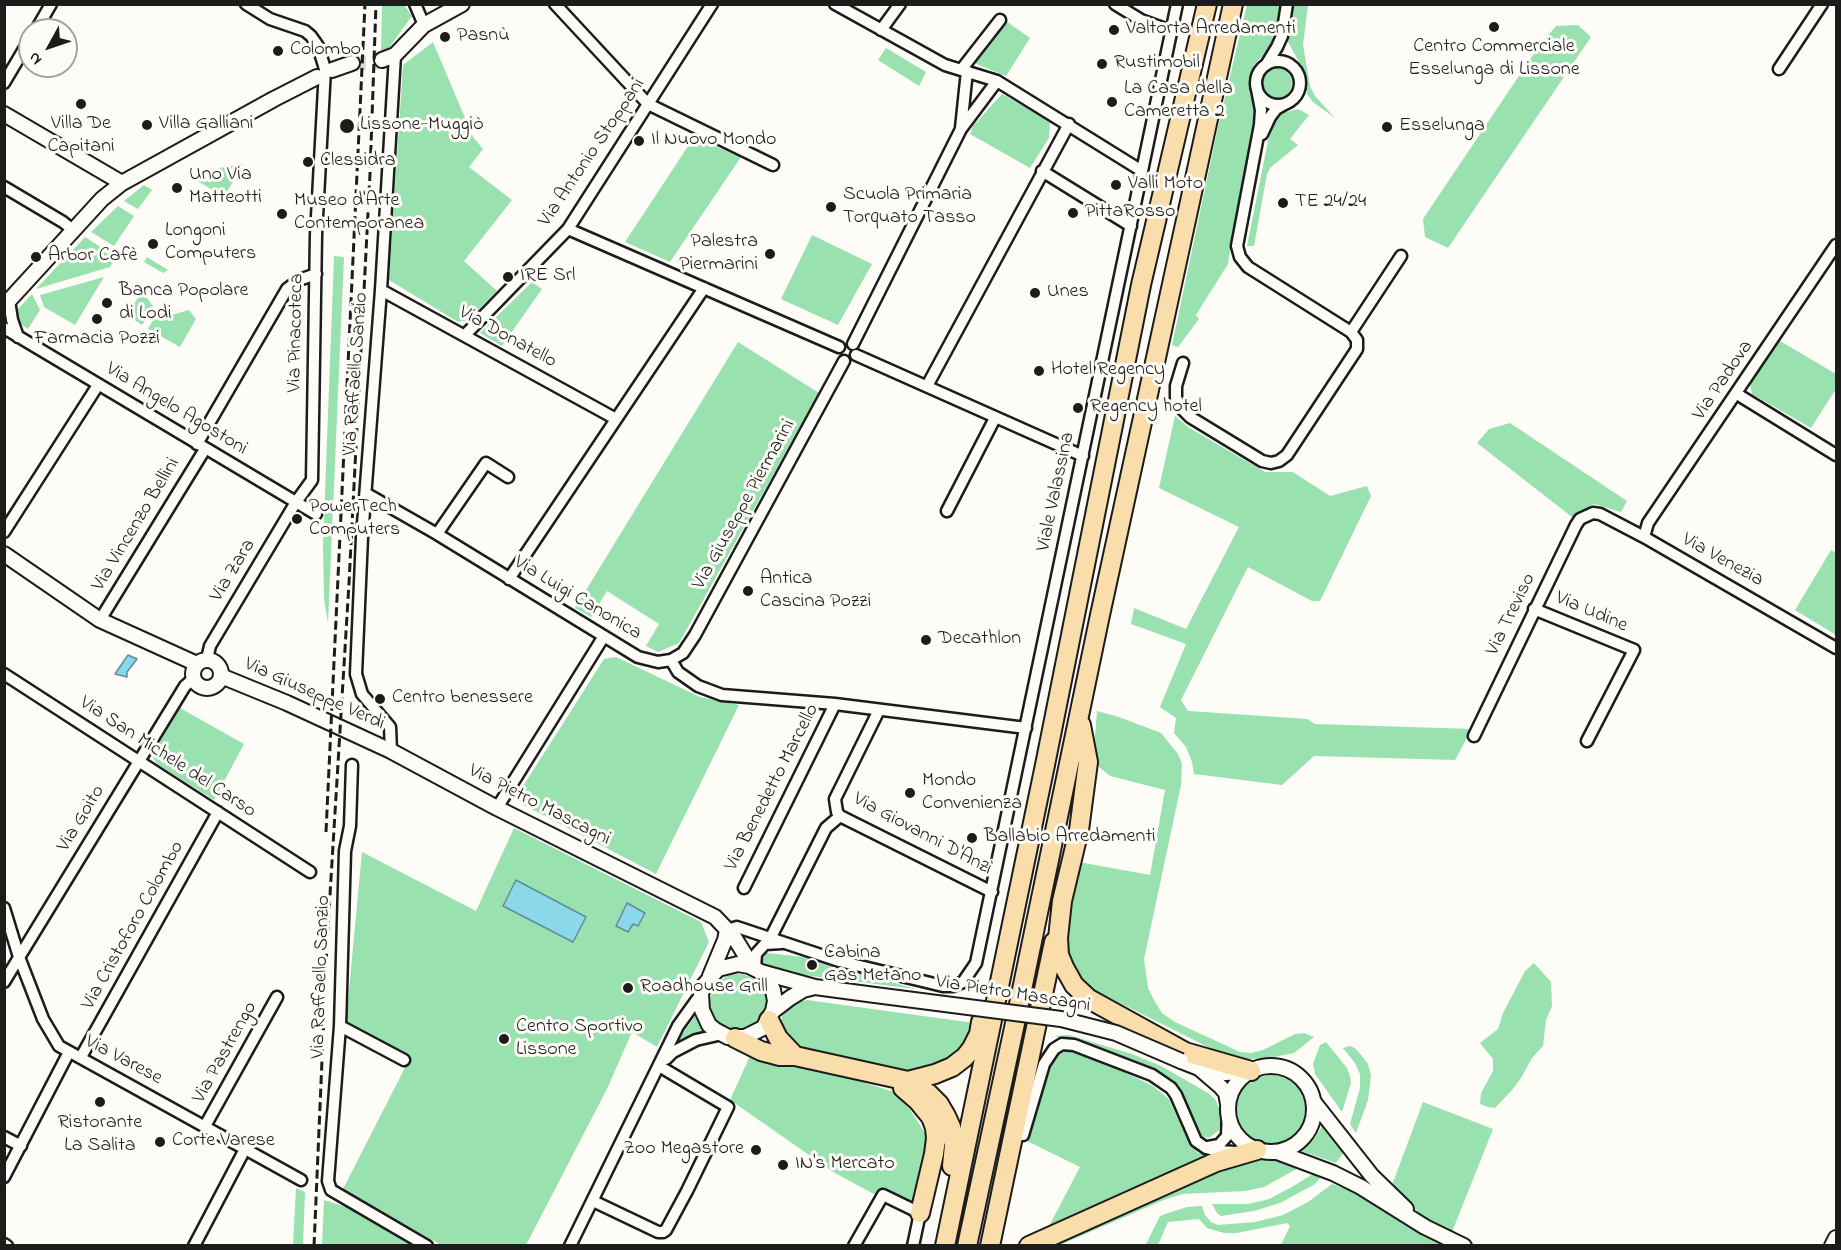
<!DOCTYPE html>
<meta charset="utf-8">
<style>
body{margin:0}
#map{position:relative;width:1841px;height:1250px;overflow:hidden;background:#fdfcf7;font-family:"Indie Flower",sans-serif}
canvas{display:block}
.frame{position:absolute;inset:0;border:6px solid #1c1c1c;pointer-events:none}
.north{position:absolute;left:18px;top:18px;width:60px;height:60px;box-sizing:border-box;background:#fdfcf7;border:2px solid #a3a29f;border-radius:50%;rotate:230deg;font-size:16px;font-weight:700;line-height:24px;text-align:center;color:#1c1c1c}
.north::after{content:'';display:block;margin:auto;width:21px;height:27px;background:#1c1c1c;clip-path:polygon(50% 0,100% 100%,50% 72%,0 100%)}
</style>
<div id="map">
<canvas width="1841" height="1250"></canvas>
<div class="frame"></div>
<div class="north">N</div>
</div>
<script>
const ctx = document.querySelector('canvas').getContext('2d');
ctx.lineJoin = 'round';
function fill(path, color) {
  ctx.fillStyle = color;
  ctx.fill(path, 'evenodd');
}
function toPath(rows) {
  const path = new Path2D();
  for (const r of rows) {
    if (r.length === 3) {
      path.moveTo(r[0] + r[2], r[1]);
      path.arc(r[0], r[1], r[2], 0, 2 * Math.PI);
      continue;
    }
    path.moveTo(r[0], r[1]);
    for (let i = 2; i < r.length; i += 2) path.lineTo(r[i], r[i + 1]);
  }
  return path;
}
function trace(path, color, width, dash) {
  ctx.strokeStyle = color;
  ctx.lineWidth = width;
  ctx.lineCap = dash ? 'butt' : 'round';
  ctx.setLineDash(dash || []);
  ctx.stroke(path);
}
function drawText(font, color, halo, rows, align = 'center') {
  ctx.font = font + ' "Indie Flower",sans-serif';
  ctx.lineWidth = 6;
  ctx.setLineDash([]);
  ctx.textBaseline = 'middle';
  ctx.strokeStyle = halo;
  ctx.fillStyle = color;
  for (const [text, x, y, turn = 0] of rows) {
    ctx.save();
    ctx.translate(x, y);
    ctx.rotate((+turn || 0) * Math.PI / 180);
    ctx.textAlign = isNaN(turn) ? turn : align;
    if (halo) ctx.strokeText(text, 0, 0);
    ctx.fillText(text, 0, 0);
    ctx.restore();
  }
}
fill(toPath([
 [382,5,404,5,412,16,388,49,381,51],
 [1247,5,1281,5,1277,31,1272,45,1254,65,1250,75,1249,84,1256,103,1257,114,1232,236,1228,264,1196,315,1199,319,1178,347,1172,345,1219,122],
 [1293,5,1308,5,1303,45,1310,86,1315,96,1335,118,1313,102,1307,94,1305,73,1288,42,1288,35],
 [1006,21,1030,38,1006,76,974,63],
 [1578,25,1591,37,1448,248,1425,237,1423,219,1539,46,1556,26],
 [433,42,473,137,483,149,469,167,512,200,464,261,497,291,468,320,458,322,389,280,403,65],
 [886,48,926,72,919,86,878,60],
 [1277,83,15],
 [1002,94,1050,121,1049,138,1030,168,970,134,973,126],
 [1298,109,1309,115,1290,139,1298,145,1270,168,1267,174,1254,246,1247,246,1271,126,1282,113],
 [694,137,741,157,670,262,625,242],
 [243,164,224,197,196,180,195,174,201,171],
 [144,185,152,190,138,209,124,201],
 [118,206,134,216,114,246,91,232],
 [812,235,872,264,838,325,781,299],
 [85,237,116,257,110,267,36,289],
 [334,256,344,257,328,623,324,599,323,546],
 [147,257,168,270,163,273,144,262],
 [104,277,75,325,44,307,40,295],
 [532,282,542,289,502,346,480,333],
 [145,287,145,295,154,308,142,325,127,315],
 [32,294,40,310,28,329,22,325,17,318,18,309],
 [159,310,175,314,189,310,196,319,180,347,148,329],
 [1780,341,1836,374,1836,389,1811,428,1752,394,1750,384],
 [738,342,819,393,679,643,658,652,646,646,659,624,607,591,591,617,575,608],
 [1175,416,1188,427,1265,472,1293,472,1330,496,1367,486,1371,496,1320,601,1312,601,1248,567,1181,700,1188,711,1307,719,1315,724,1472,729,1455,760,1314,756,1282,785,1194,774,1192,762,1186,747,1174,733,1176,718,1160,707,1186,644,1131,624,1134,608,1186,629,1239,527,1159,488],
 [1510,423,1627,501,1621,512,1594,504,1572,517,1477,443,1489,429],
 [1831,550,1836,553,1836,635,1795,610],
 [616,657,700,697,739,705,656,874,522,804,520,791,604,659],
 [180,708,244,744,214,800,157,764,154,759,153,754],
 [1097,711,1119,717,1161,733,1178,754,1182,764,1181,785,1144,959,1148,988,1155,1002,1162,1013,1175,1022,1240,1052,1251,1053,1263,1050,1295,1034,1304,1033,1314,1037,1294,1053,1269,1058,1249,1059,1235,1058,1210,1048,1094,990,1081,978,1069,961,1065,949,1070,902,1079,862,1150,875,1165,790,1110,776,1093,762],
 [514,828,701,922,709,942,657,1047,632,1032,607,1089,526,1245,441,1245,343,1189,411,1056,346,1022,362,852,476,911],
 [767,953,803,957,916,989,771,971,763,965,761,961],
 [1534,963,1551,982,1552,1006,1546,1020,1543,1046,1532,1058,1521,1078,1512,1090,1495,1108,1488,1107,1480,1104,1481,1093,1493,1071,1493,1059,1480,1043,1498,1029,1503,1013,1525,971],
 [738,1002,28],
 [807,1000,974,1023,965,1047,950,1060,911,1073,793,1048,780,1028,782,1016,794,1003],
 [695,1016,704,1034,675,1044],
 [1069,1035,1132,1054,1161,1066,1208,1093,1215,1099,1220,1110,1221,1121,1219,1130,1209,1138,1202,1136,1181,1090,1157,1070,1130,1059,1055,1036],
 [1326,1042,1347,1068,1350,1076,1351,1083,1342,1112,1315,1074,1313,1064,1320,1045],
 [1350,1046,1355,1048,1361,1055,1368,1064,1371,1076,1368,1100,1356,1133,1350,1124,1360,1088,1360,1074,1355,1063,1343,1048],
 [1066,1049,1102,1061,1153,1086,1169,1099,1190,1145,1198,1153,1216,1156,1047,1230,1080,1167,1027,1141,1051,1064,1059,1052],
 [750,1056,856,1080,894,1092,909,1108,927,1136,913,1208,909,1213,835,1173,730,1100],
 [1271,1109,34],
 [1423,1102,1493,1129,1452,1232,1427,1221,1392,1185],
 [1323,1118,1346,1149,1336,1163,1301,1151,1315,1138,1321,1128],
 [1258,1158,1276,1159,1300,1167,1264,1187,1245,1191,1183,1194,1166,1199,1060,1245,1041,1246,1236,1162],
 [1313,1174,1321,1177,1315,1184,1280,1203,1254,1211,1221,1216,1217,1213,1212,1204,1248,1204,1269,1199,1290,1188],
 [1332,1184,1353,1192,1406,1224,1448,1245,1281,1245,1290,1226,1287,1223,1237,1233,1224,1233,1207,1228,1199,1219,1168,1222,1158,1245,1145,1246,1160,1216,1171,1212,1187,1207,1202,1206,1205,1215,1211,1222,1218,1225,1255,1222,1283,1215,1308,1202],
 [296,1188,305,1192,303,1245,293,1245],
 [324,1200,346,1207,411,1245,322,1245]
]), '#99e1af');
const water = toPath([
 [128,655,137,659,127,672,127,677,115,674,128,655],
 [516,880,586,917,573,942,503,906,516,880],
 [627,903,645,913,638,926,633,924,628,932,616,926,627,903]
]);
fill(water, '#8bd8ea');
trace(water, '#5f8d98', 1.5);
trace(toPath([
 [352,63,375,63,382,60]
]), '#dbdad6', 14, [14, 7]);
const street = toPath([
 [415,4,424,25],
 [555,4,648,104,773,165],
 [835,4,945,65,997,81,1142,171],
 [1115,4,1141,20,1171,31],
 [36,30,51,4],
 [881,30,900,4],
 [1278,83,22],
 [1266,65,1277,47,1282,36,1287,4],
 [1779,69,1822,4],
 [961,70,1000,20],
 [4,83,30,39],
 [961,128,967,71],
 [1262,134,1270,117,1276,109,1285,104],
 [1042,171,1131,226],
 [4,187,63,222,74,231],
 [568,229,839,347],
 [381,290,616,419],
 [9,301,12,320,18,337],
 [4,328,316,514],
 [1351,332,1401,256],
 [465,335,568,229,712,4],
 [853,344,961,129,997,81],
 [856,355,1083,456],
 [1183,363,1176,386,1176,398,1182,409,1190,417,1249,453,1262,461,1271,463,1279,461,1287,455,1357,349,1357,340,1351,332,1248,267,1240,257,1237,246,1260,125,1261,110,1256,84],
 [927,386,1069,124],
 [1737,394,1836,455],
 [197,444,287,289,299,280,316,274],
 [367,494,437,534,638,657,658,662,671,660,683,653,695,635,844,361],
 [947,511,995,418],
 [4,532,98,385],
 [437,534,486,463,508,477],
 [1644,537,1648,523,1836,245],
 [509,579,704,288],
 [1534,609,1634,650,1587,741],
 [100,620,205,449],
 [207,659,210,646,296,502,312,480,316,235,325,69,318,46,311,36,305,31,270,19,246,4],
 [671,660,678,672,698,686,722,695,835,704,1026,728],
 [4,674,310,872],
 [879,710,835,799,837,812,840,816,992,892],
 [1474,736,1576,525,1580,519,1593,513,1600,514,1644,537,1836,648],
 [391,751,390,727,362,694,356,674,362,537,381,290,395,55],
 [352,765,350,826,345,851,340,1026,328,1181,331,1190,427,1246],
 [497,808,604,636],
 [744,888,835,704],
 [4,908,19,957,43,1019,59,1046,301,1180],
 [727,930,737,927,839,961,943,986,953,986,963,982,976,963,1177,4],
 [771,937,826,828,840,816],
 [755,968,756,954,765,944,782,943],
 [4,982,185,686,194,678],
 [340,1026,404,1060],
 [81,1057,218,812],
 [666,1059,673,1052,696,1040,722,1034],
 [205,1126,277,997],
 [1023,1135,1044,1064,1054,1049,1062,1044,1074,1045,1152,1075,1171,1088,1176,1095,1196,1141,1206,1148,1218,1151,1235,1152],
 [4,1137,21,1146],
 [1208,1147,1219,1145,1227,1136,1228,1112],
 [4,1177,69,1052],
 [593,1201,658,1232,663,1232,666,1230,687,1191,728,1107,659,1066],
 [4,1244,7,1246],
 [194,1246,245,1149],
 [570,1246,678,1026,701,994],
 [854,1246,883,1195,920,1213,913,1246]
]);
const secondary = toPath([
 [382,60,395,55,424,25,462,4],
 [332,70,352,63],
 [4,114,122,183],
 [4,306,102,199,122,183,274,99,317,77],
 [4,554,100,620,197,664],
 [207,674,14],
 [221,676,287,703,391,751,497,808,715,917,734,937,747,958,749,966],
 [761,972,815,987,875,995],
 [710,976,725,940,727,930],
 [773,1011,775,1001,773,990,768,980,761,972,749,966,738,964,718,969,704,985,701,994,702,1010,709,1025,715,1030,728,1037,745,1037,763,1028,773,1011,790,998,803,990,815,987],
 [1181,1061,1199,1068,1226,1073,1240,1072],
 [1271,1109,43],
 [1200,1069,1221,1087,1226,1093,1228,1104],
 [1313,1101,1372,1176,1406,1209],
 [1277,1152,1333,1173,1361,1187,1425,1227,1464,1246],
 [1832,1246,1836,1238]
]);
const highway = toPath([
 [1081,725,1088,762,1079,830,1062,901,1058,938,1059,955,1064,967,1074,985,1089,999,1185,1052,1251,1071],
 [769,1020,778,1038,795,1056],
 [735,1038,761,1051,780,1056,795,1056,908,1081,929,1094,939,1104,946,1116,951,1127,954,1145,952,1166],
 [908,1081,935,1074,952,1067,965,1057,972,1048,979,1034,981,1022],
 [903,1088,918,1101,931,1117,935,1128,936,1138,934,1154,920,1213],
 [945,1246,1045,765,1141,285,1207,4],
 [967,1246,1014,1028,1100,615,1233,4],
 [990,1246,1054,942],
 [1029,1246,1216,1162,1257,1150]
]);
trace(street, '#1c1c1c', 15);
trace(secondary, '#1c1c1c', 18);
trace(highway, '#1c1c1c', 22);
trace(street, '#fdfcf7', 10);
trace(secondary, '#fdfcf7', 14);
trace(highway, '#f9ddab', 18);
trace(toPath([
 [326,832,365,4],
 [314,1246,327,944,349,583,370,174,376,4]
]), '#1c1c1c', 3, [9, 4.5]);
const secondaryBridge = toPath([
 [875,995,1061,1019,1116,1033,1181,1061]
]);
trace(secondaryBridge, '#1c1c1c', 18, []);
trace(secondaryBridge, '#fdfcf7', 14);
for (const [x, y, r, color] of [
 [1494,27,6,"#1c1c1c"],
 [1114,30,6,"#1c1c1c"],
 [445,37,6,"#1c1c1c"],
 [278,51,6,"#1c1c1c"],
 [1102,64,6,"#1c1c1c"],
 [1112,102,6,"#1c1c1c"],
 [81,104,6,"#1c1c1c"],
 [147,125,6,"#1c1c1c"],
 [347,126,8,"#1c1c1c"],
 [1387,127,6,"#1c1c1c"],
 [639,141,6,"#1c1c1c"],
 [308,162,6,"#1c1c1c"],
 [1116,185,6,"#1c1c1c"],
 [177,188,6,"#1c1c1c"],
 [1283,203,6,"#1c1c1c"],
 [831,207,6,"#1c1c1c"],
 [1073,213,6,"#1c1c1c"],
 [282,214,6,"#1c1c1c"],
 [153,244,6,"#1c1c1c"],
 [770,254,6,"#1c1c1c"],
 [36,257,6,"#1c1c1c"],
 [508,277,6,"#1c1c1c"],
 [1035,293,6,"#1c1c1c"],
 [107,303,6,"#1c1c1c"],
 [97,319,6,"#1c1c1c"],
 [1039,371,6,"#1c1c1c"],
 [1078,408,6,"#1c1c1c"],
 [297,519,6,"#1c1c1c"],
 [748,591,6,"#1c1c1c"],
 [926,640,6,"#1c1c1c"],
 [380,699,6,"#1c1c1c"],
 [910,793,6,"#1c1c1c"],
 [972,838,6,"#1c1c1c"],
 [812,965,6,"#1c1c1c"],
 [628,988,6,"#1c1c1c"],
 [504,1039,6,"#1c1c1c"],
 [100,1102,6,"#1c1c1c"],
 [160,1142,6,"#1c1c1c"],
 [756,1150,6,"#1c1c1c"],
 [783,1165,6,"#1c1c1c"]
]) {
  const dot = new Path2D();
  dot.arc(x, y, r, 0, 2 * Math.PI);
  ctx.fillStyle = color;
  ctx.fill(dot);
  trace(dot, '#fdfcf7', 2);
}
drawText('20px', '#1c1c1c', '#fdfcf7', [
 ["Valtorta Arredamenti",1126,30],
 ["Pasnù",457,37],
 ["Centro Commerciale",1494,48,"center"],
 ["Esselunga di Lissone",1494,71,"center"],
 ["Colombo",290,51],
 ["Rustimobil",1114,64],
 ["La Casa della",1124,90],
 ["Cameretta 2",1124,113],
 ["Villa De",81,125,"center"],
 ["Capitani",81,148,"center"],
 ["Villa Galliani",159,125],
 ["Lissone-Muggiò",360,126],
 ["Esselunga",1399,127],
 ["Il Nuovo Mondo",651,141],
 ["Clessidra",320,162],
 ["Uno Via",189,176],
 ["Matteotti",189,199],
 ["Valli Moto",1128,185],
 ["Scuola Primaria",843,196],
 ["Torquato Tasso",843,219],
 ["Museo d'Arte",294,202],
 ["Contemporanea",294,225],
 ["TE 24/24",1295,203],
 ["PittaRosso",1085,213],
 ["Longoni",165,232],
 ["Computers",165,255],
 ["Palestra",758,243,"right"],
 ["Piermarini",758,266,"right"],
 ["Arbor Cafè",48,257],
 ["IRE Srl",520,277],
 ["Banca Popolare",119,292],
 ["di Lodi",119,315],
 ["Unes",1047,293],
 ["Farmacia Pozzi",97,340,"center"],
 ["Hotel Regency",1051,371],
 ["Regency hotel",1090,408],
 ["PowerTech",309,508],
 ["Computers",309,531],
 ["Antica",760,580],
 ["Cascina Pozzi",760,603],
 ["Decathlon",938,640],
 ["Centro benessere",392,699],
 ["Mondo",922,782],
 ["Convenienza",922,805],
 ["Ballabio Arredamenti",984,838],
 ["Cabina",824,954],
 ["Gas Metano",824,977],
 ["Roadhouse Grill",640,988],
 ["Centro Sportivo",516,1028],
 ["Lissone",516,1051],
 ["Ristorante",100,1124,"center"],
 ["La Salita",100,1147,"center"],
 ["Corte Varese",172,1142],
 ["Zoo Megastore",744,1150,"right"],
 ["IN's Mercato",795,1165]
], 'left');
drawText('20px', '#1c1c1c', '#fdfcf7', [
 ["Via Antonio Stoppani",593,153,-56],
 ["Via Pinacoteca",297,333,-89],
 ["Via Donatello",507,338,29],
 ["Via Raffaello Sanzio",357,374,-86],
 ["Via Padova",1724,381,-56],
 ["Via Angelo Agostoni",176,410,31],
 ["Viale Valassina",1057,492,-78],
 ["Via Giuseppe Piermarini",745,505,-61],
 ["Via Vincenzo Bellini",137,525,-59],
 ["Via Venezia",1722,561,29],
 ["Via Zara",234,571,-59],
 ["Via Luigi Canonica",577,599,31],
 ["Via Udine",1591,613,23],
 ["Via Treviso",1512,615,-64],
 ["Via Giuseppe Verdi",314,695,24],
 ["Via San Michele del Carso",167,758,33],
 ["Via Benedetto Marcello",773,788,-63],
 ["Via Pietro Mascagni",539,806,27],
 ["Via Goito",82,819,-59],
 ["Via Giovanni D'Anzi",922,835,28],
 ["Via Cristoforo Colombo",134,926,-61],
 ["Via Raffaello Sanzio",322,977,-88],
 ["Via Pietro Mascagni",1013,995,9],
 ["Via Pastrengo",226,1053,-61],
 ["Via Varese",123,1061,28]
]);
</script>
